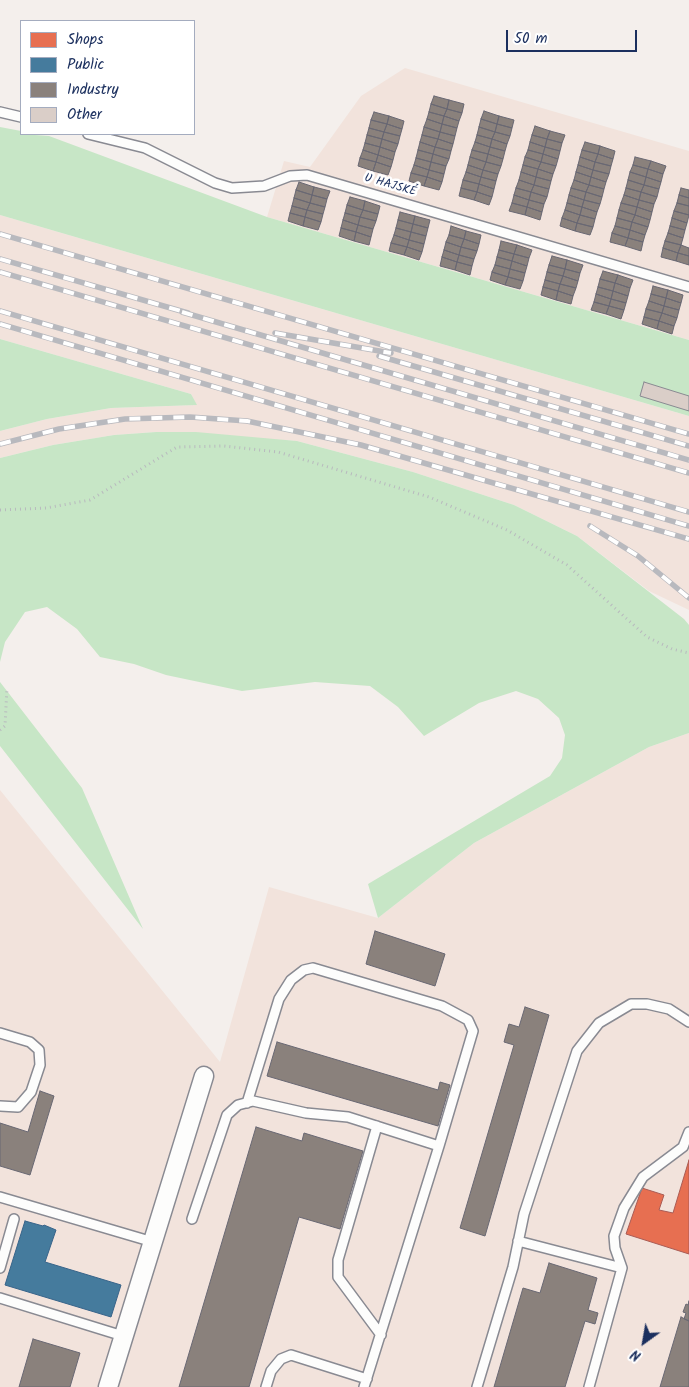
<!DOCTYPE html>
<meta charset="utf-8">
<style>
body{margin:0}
#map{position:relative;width:689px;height:1387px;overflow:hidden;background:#f4efec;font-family:Kalam,sans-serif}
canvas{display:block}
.legend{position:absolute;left:20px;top:20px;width:175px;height:115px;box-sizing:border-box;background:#fff;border:1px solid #a4acbf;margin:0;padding:6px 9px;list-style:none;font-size:15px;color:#1b2f5e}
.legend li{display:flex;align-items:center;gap:10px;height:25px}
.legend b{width:25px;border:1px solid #a4acbf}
.north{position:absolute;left:619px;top:1317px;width:50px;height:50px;-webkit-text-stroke:4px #fff;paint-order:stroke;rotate:212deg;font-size:14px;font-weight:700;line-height:20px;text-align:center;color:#1b2f5e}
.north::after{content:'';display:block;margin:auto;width:18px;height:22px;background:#1b2f5e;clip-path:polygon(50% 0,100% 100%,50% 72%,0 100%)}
.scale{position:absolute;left:506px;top:30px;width:131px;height:22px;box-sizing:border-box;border:2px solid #1b2f5e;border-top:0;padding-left:6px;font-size:15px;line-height:18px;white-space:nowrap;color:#1b2f5e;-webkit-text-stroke:4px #fff;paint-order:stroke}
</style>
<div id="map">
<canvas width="689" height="1387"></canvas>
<ul class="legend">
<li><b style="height:14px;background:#e76f51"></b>Shops</li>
<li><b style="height:14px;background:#457b9d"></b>Public</li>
<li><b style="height:14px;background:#8a817c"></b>Industry</li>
<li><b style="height:14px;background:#dacec8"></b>Other</li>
</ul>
<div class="north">N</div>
<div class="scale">50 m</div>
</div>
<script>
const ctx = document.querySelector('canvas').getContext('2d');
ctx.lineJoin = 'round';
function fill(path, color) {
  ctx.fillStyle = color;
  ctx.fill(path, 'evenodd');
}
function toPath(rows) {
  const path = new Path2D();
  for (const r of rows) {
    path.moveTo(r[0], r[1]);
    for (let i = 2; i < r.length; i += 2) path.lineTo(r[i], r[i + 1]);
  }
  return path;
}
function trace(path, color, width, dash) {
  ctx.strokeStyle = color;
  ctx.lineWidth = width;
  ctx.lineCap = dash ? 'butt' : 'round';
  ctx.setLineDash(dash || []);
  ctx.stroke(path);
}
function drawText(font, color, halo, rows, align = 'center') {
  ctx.font = font + ' Kalam,sans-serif';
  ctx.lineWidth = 5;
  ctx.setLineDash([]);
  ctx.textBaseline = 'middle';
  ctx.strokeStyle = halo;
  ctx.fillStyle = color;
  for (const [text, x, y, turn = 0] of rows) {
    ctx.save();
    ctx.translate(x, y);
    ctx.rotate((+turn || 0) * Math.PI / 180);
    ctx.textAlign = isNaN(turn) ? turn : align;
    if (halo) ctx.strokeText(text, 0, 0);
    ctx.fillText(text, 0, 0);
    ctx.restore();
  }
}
fill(toPath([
 [405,68,689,151,689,340,267,217,284,161,310,167,361,96],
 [0,215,689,416,689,610,649,591,577,536,514,505,413,472,297,441,156,432,114,435,53,445,0,458,0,431,47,419,111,408,196,405,191,394,0,339],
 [689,733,689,1387,0,1387,0,790,220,1062,269,887,378,918,474,843,649,747]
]), '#f2e3dc');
fill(toPath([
 [0,127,21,131,21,134,49,136,267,217,689,340,689,416,0,215],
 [0,339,191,394,197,405,111,408,47,419,0,431],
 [156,432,196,432,297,441,413,472,514,505,577,536,684,619,689,625,689,733,649,747,474,843,378,918,368,884,550,776,562,758,565,735,559,718,538,699,516,691,479,703,424,736,398,707,370,686,315,682,242,691,166,675,134,664,100,657,77,629,47,607,25,612,5,642,0,662,0,682,82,788,143,929,0,746,0,458,53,445,114,435]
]), '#c7e6c6');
const shops = toPath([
 [689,1160,689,1254,626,1234,642,1188,664,1195,659,1210,673,1213,689,1160]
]);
fill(shops, '#e76f51');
trace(shops, '#aa5c55', 1);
const public = toPath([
 [25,1221,43,1226,44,1225,56,1230,45,1262,121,1285,111,1317,5,1285,25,1221]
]);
fill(public, '#457b9d');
trace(public, '#38648a', 1);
const industry = toPath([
 [434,96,449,100,447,109,431,104,434,96],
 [449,100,464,104,462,113,447,109,449,100],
 [431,104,447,109,444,116,429,112,431,104],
 [447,109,462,113,459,121,444,116,447,109],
 [484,111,499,116,497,124,481,119,484,111],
 [374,112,389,116,387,124,371,120,374,112],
 [429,112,444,116,442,124,427,119,429,112],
 [389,116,404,121,402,129,387,124,389,116],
 [444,116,459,121,457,128,442,124,444,116],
 [499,116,514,120,512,128,497,124,499,116],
 [427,119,442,124,440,132,424,127,427,119],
 [481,119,497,124,495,132,479,127,481,119],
 [371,120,387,124,384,132,369,128,371,120],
 [387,124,402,129,400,136,384,132,387,124],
 [442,124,457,128,455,136,440,132,442,124],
 [497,124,512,128,510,136,495,132,497,124],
 [535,126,550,131,547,139,532,135,535,126],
 [424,127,440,132,438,139,422,135,424,127],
 [479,127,495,132,492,139,477,135,479,127],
 [369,128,384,132,382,139,367,135,369,128],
 [550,131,565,135,562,143,547,139,550,131],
 [384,132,400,136,398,144,382,139,384,132],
 [440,132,455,136,453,144,438,139,440,132],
 [495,132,510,136,507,144,492,139,495,132],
 [367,135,382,139,380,147,365,143,367,135],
 [422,135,438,139,435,147,420,142,422,135],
 [477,135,492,139,490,147,475,142,477,135],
 [532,135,547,139,545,147,530,142,532,135],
 [382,139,398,144,395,152,380,147,382,139],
 [438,139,453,144,451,151,435,147,438,139],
 [492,139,507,144,505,151,490,147,492,139],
 [547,139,562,143,560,151,545,147,547,139],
 [420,142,435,147,433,154,418,150,420,142],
 [475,142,490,147,488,154,472,150,475,142],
 [530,142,545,147,543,154,528,150,530,142],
 [585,142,600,146,598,154,582,150,585,142],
 [365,143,380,147,378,155,363,150,365,143],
 [600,146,615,151,613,159,598,154,600,146],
 [380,147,395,152,393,160,378,155,380,147],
 [435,147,451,151,449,159,433,154,435,147],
 [490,147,505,151,503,159,488,154,490,147],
 [545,147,560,151,558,159,543,154,545,147],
 [363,150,378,155,376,162,360,158,363,150],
 [418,150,433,154,431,162,416,158,418,150],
 [472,150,488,154,486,162,470,157,472,150],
 [528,150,543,154,541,162,525,157,528,150],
 [582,150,598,154,595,162,580,157,582,150],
 [433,154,449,159,446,166,431,162,433,154],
 [488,154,503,159,501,166,486,162,488,154],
 [543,154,558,159,556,166,541,162,543,154],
 [598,154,613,159,611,166,595,162,598,154],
 [378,155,393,160,391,167,376,162,378,155],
 [470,157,486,162,483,170,468,165,470,157],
 [525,157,541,162,538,169,523,165,525,157],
 [580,157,595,162,593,170,578,165,580,157],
 [635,157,651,161,648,169,633,165,635,157],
 [360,158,376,162,373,171,358,166,360,158],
 [416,158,431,162,429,170,414,165,416,158],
 [651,161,666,166,663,174,648,169,651,161],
 [376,162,391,167,388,175,373,171,376,162],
 [431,162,446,166,444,174,429,170,431,162],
 [486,162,501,166,498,174,483,170,486,162],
 [541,162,556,166,553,174,538,169,541,162],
 [595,162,611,166,609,174,593,170,595,162],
 [414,165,429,170,427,177,411,173,414,165],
 [468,165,483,170,481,177,466,172,468,165],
 [523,165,538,169,536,177,521,172,523,165],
 [578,165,593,170,591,177,576,172,578,165],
 [633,165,648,169,646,177,630,172,633,165],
 [538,169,553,174,551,181,536,177,538,169],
 [648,169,663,174,661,182,646,177,648,169],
 [429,170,444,174,442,182,427,177,429,170],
 [483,170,498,174,496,181,481,177,483,170],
 [593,170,609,174,606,182,591,177,593,170],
 [466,172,481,177,479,184,463,180,466,172],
 [521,172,536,177,534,185,519,180,521,172],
 [576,172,591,177,589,185,574,180,576,172],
 [630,172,646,177,644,185,628,180,630,172],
 [411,173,427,177,424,186,409,181,411,173],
 [427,177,442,182,439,190,424,186,427,177],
 [481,177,496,181,494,189,479,184,481,177],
 [536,177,551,181,549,189,534,185,536,177],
 [591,177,606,182,604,189,589,185,591,177],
 [646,177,661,182,659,189,644,185,646,177],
 [463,180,479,184,477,192,461,188,463,180],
 [519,180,534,185,531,192,516,188,519,180],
 [574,180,589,185,586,192,571,188,574,180],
 [628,180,644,185,641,192,626,188,628,180],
 [299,182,314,187,312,195,296,190,299,182],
 [479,184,494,189,492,197,477,192,479,184],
 [534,185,549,189,547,197,531,192,534,185],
 [589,185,604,189,602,197,586,192,589,185],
 [644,185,659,189,657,197,641,192,644,185],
 [314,187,330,191,327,199,312,195,314,187],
 [461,188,477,192,474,200,459,196,461,188],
 [516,188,531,192,529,200,514,195,516,188],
 [571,188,586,192,584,200,569,195,571,188],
 [626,188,641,192,639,200,624,195,626,188],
 [681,188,689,190,689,198,679,195,681,188],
 [296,190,312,195,310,203,294,198,296,190],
 [477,192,492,197,489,205,474,200,477,192],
 [531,192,547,197,544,204,529,200,531,192],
 [586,192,602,197,600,204,584,200,586,192],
 [641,192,657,197,654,204,639,200,641,192],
 [312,195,327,199,325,207,310,203,312,195],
 [514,195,529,200,527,207,512,203,514,195],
 [569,195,584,200,582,207,567,203,569,195],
 [624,195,639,200,637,207,621,203,624,195],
 [679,195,689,198,689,206,677,203,679,195],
 [350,197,365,201,363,210,347,205,350,197],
 [294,198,310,203,307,210,292,206,294,198],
 [529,200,544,204,542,212,527,207,529,200],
 [584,200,600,204,597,212,582,207,584,200],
 [639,200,654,204,652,212,637,207,639,200],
 [365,201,380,206,378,214,363,210,365,201],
 [310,203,325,207,323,214,307,210,310,203],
 [512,203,527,207,525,215,509,211,512,203],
 [567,203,582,207,580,215,565,210,567,203],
 [621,203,637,207,635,215,619,210,621,203],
 [677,203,689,206,689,215,674,211,677,203],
 [347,205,363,210,360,217,345,213,347,205],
 [292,206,307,210,305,217,290,213,292,206],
 [527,207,542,212,540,220,525,215,527,207],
 [582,207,597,212,595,219,580,215,582,207],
 [637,207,652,212,650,220,635,215,637,207],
 [307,210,323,214,321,222,305,217,307,210],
 [363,210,378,214,376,221,360,217,363,210],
 [565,210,580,215,577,223,562,218,565,210],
 [619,210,635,215,632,222,617,218,619,210],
 [674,211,689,215,687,223,672,218,674,211],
 [400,212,415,216,413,224,398,220,400,212],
 [290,213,305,217,303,226,288,221,290,213],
 [345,213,360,217,358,225,343,220,345,213],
 [580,215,595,219,593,227,577,223,580,215],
 [635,215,650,220,648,227,632,222,635,215],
 [415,216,430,220,428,228,413,224,415,216],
 [305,217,321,222,318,230,303,226,305,217],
 [360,217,376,221,373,229,358,225,360,217],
 [562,218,577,223,575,231,560,226,562,218],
 [617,218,632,222,630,230,615,226,617,218],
 [672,218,687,223,685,230,670,226,672,218],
 [343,220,358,225,356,232,341,228,343,220],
 [398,220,413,224,411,232,396,228,398,220],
 [632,222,648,227,645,235,630,230,632,222],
 [577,223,593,227,590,235,575,231,577,223],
 [413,224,428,228,426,236,411,232,413,224],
 [358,225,373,229,371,237,356,232,358,225],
 [451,226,466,231,464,239,449,235,451,226],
 [615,226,630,230,628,238,612,233,615,226],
 [670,226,685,230,683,238,668,233,670,226],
 [341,228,356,232,354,241,339,236,341,228],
 [396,228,411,232,409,240,394,235,396,228],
 [630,230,645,235,643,242,628,238,630,230],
 [466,231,481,235,479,244,464,239,466,231],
 [356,232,371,237,369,245,354,241,356,232],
 [411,232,426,236,424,244,409,240,411,232],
 [612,233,628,238,625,246,610,242,612,233],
 [668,233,683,238,681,245,665,241,668,233],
 [394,235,409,240,407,247,391,243,394,235],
 [449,235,464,239,461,247,446,242,449,235],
 [628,238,643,242,641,251,625,246,628,238],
 [464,239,479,244,477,251,461,247,464,239],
 [409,240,424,244,422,252,407,247,409,240],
 [501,241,517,245,514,254,499,250,501,241],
 [665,241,681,245,678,253,663,248,665,241],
 [446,242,461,247,459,255,444,250,446,242],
 [391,243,407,247,404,255,389,251,391,243],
 [517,245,532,250,529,258,514,254,517,245],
 [681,245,689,248,689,256,678,253,681,245],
 [407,247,422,252,419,260,404,255,407,247],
 [461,247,477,251,474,259,459,255,461,247],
 [663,248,678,253,676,261,661,257,663,248],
 [444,250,459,255,457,262,442,257,444,250],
 [499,250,514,254,512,261,497,257,499,250],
 [678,253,689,256,689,265,676,261,678,253],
 [514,254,529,258,527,266,512,261,514,254],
 [459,255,474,259,472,266,457,262,459,255],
 [552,256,567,260,565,269,549,265,552,256],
 [442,257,457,262,455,270,440,266,442,257],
 [497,257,512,261,510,269,495,265,497,257],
 [567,260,583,265,580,273,565,269,567,260],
 [512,261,527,266,525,273,510,269,512,261],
 [457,262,472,266,470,275,455,270,457,262],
 [495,265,510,269,508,277,492,272,495,265],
 [549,265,565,269,563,276,547,272,549,265],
 [510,269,525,273,523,281,508,277,510,269],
 [565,269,580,273,578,281,563,276,565,269],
 [603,271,618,275,615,283,600,279,603,271],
 [492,272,508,277,505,285,490,280,492,272],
 [547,272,563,276,560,284,545,280,547,272],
 [618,275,633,280,630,288,615,283,618,275],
 [563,276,578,281,576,288,560,284,563,276],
 [508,277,523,281,520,289,505,285,508,277],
 [600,279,615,283,613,291,598,287,600,279],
 [545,280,560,284,558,291,543,287,545,280],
 [615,283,630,288,628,296,613,291,615,283],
 [560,284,576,288,573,296,558,291,560,284],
 [653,286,668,290,666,298,651,294,653,286],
 [543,287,558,291,556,300,541,295,543,287],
 [598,287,613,291,611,299,596,294,598,287],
 [668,290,683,295,681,303,666,298,668,290],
 [558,291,573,296,571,304,556,300,558,291],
 [613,291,628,296,626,303,611,299,613,291],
 [596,294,611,299,609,306,594,302,596,294],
 [651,294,666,298,664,306,649,301,651,294],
 [666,298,681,303,679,310,664,306,666,298],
 [611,299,626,303,624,310,609,306,611,299],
 [649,301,664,306,662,313,646,309,649,301],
 [594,302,609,306,606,314,591,310,594,302],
 [609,306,624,310,621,319,606,314,609,306],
 [664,306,679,310,677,318,662,313,664,306],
 [646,309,662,313,659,321,644,317,646,309],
 [662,313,677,318,674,326,659,321,662,313],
 [644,317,659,321,657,329,642,324,644,317],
 [659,321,674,326,672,334,657,329,659,321],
 [375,931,445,954,435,986,366,964,375,931],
 [525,1007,549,1015,485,1236,460,1228,514,1045,504,1042,509,1024,519,1027,525,1007],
 [277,1042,438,1090,440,1082,450,1085,438,1126,267,1076,277,1042],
 [40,1091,54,1096,30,1175,0,1166,0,1123,28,1132,40,1091],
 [256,1127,302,1141,304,1133,363,1151,340,1229,299,1217,249,1387,179,1387,256,1127],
 [549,1263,597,1278,588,1310,598,1313,595,1324,585,1321,565,1387,494,1387,523,1288,540,1293,549,1263],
 [689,1301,689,1321,684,1319,686,1313,683,1312,686,1304,688,1305,689,1301],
 [681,1317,689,1321,689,1387,660,1387,681,1317],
 [33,1339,80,1353,70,1387,19,1387,33,1339]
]);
fill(industry, '#8a817c');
trace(industry, '#696873', 1);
const building = toPath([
 [644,382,689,396,689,411,640,396,644,382]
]);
fill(building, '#dacec8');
trace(building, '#898a92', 1);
const service = toPath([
 [0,112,21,117],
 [88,134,145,148,215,183,232,188,264,186,290,176,307,175,689,287],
 [0,1033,30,1042,39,1050,40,1065,31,1092,18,1107,0,1106],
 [247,1103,279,999,291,980,304,970,313,968,442,1006,468,1020,473,1031,439,1146],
 [377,1126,338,1260,338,1277,381,1335],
 [0,1197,153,1242],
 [192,1219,227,1115,238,1105,253,1101,306,1113,348,1117,439,1146,364,1387],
 [518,1241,622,1268],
 [0,1268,14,1219],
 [0,1298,123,1336],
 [266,1387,271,1371,281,1359,291,1355,367,1379],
 [477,1387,513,1267,524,1214,577,1051,599,1023,631,1004,647,1004,669,1009,689,1022],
 [589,1387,622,1268,615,1248,614,1236,624,1208,643,1177,683,1147,689,1132]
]);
const minor = toPath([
 [108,1387,204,1076]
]);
trace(service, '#898a92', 12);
trace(minor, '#898a92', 21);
trace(toPath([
 [0,510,46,508,90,500,177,447,224,446,278,452,429,497,507,530,567,565,647,637,672,649,689,653],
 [0,730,5,726,7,688]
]), '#b8b9be', 3, [1, 4]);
trace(service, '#fdfdfc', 9);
trace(minor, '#fdfdfc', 18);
const rail = toPath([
 [0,234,689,434],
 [0,259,188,313],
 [0,272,689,473],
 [0,311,689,512],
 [182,312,689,460],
 [0,324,689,526],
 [275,333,391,353],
 [379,356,689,446],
 [0,444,59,429,125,419,190,417,247,421,361,445,689,539],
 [590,526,638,556,689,598]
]);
trace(rail, '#b8b9be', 5.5);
trace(rail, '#fff', 4, [11]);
drawText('12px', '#1b2f5e', '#fff', [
 ["U HAJSKÉ",390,186,16]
]);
</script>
